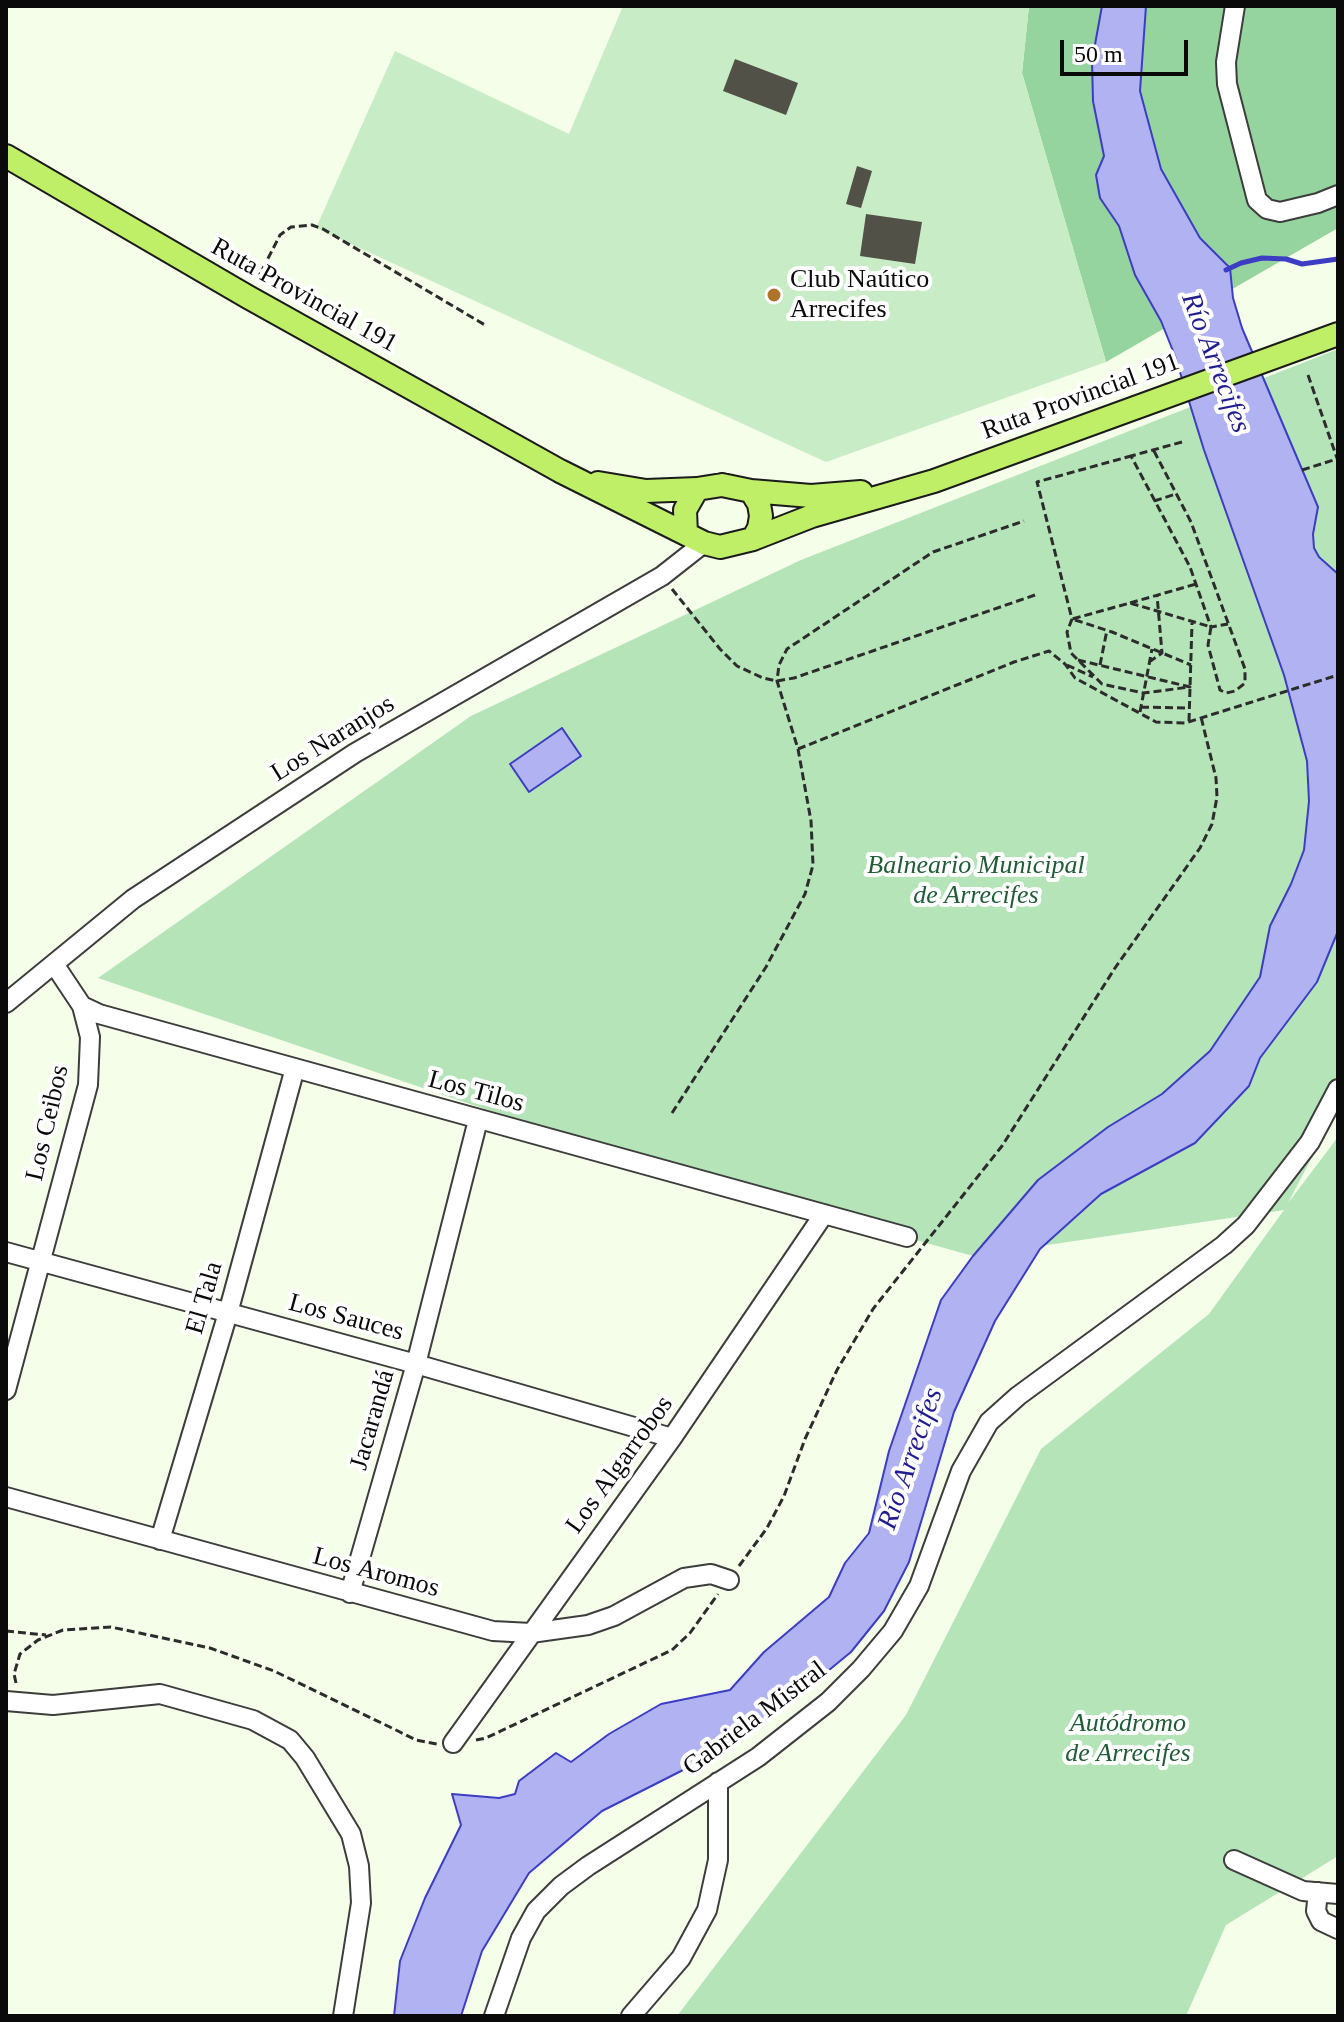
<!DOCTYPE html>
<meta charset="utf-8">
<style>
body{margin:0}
#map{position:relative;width:1344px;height:2022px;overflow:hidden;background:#f5fee8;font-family:Georgia,serif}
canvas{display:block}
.frame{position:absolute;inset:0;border:8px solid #0a0a0a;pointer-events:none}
.scale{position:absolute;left:1060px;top:40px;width:128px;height:36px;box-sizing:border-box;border:4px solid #0a0a0a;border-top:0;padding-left:10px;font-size:24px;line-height:28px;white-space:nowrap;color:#0a0a0a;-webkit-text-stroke:6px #fff;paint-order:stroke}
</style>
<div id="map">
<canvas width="1344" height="2022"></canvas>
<div class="frame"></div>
<div class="scale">50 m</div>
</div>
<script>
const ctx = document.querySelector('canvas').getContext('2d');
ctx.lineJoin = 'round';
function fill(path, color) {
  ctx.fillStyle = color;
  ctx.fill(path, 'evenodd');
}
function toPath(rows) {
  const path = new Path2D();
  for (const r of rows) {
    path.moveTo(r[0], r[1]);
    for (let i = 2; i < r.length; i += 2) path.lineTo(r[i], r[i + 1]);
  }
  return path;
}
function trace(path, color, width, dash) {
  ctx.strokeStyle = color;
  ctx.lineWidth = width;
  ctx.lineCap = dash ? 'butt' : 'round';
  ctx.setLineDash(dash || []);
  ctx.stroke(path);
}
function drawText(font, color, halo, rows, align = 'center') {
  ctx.font = font + ' Georgia,serif';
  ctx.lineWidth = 8;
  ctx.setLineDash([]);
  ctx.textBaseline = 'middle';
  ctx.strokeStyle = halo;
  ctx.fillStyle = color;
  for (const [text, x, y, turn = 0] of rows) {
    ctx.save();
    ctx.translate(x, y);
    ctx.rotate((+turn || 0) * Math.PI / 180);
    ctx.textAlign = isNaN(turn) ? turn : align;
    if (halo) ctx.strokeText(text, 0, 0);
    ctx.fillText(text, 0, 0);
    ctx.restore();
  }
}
fill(toPath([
 [1338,349,1338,1108,1288,1203,1338,1137,1338,1856,1226,1925,1186,2016,677,2016,906,1715,1041,1449,1209,1314,1284,1210,973,1256,665,1170,98,978,471,716,801,560]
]), '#b5e4b8');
fill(toPath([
 [1029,6,1338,6,1338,228,1106,362,1022,73]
]), '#95d49e');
fill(toPath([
 [623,6,1029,6,1022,73,1106,362,826,462,316,228,395,51,569,134]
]), '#c8ecc6');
const water = toPath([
 [1102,6,1146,6,1140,91,1161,169,1200,238,1230,268,1233,298,1242,328,1318,507,1313,534,1314,548,1319,557,1338,574,1338,931,1317,982,1260,1058,1249,1086,1195,1143,1101,1194,1040,1249,995,1321,954,1412,909,1562,884,1611,851,1652,772,1717,693,1765,602,1811,529,1873,482,1951,461,2016,394,2016,400,1961,425,1898,461,1825,452,1794,499,1798,515,1794,519,1781,556,1753,571,1762,609,1734,661,1704,730,1690,764,1652,829,1597,845,1563,869,1533,889,1451,941,1300,973,1256,1038,1180,1108,1127,1162,1094,1210,1051,1260,977,1270,926,1291,884,1304,850,1309,801,1307,761,1284,675,1204,450,1175,356,1161,321,1135,275,1119,226,1100,198,1096,175,1104,156,1093,101,1092,61,1102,6],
 [562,728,581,756,529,792,510,764,562,728]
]);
fill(water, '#b0b2f1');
trace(water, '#3c3dc3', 2);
trace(toPath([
 [1226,270,1241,263,1262,258,1286,259,1302,264,1338,259]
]), '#3c3dc3', 5);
fill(toPath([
 [735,59,798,83,786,115,723,91],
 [857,166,872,171,861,208,846,204],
 [866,214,922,222,915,264,860,256]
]), '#515147');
const minor = toPath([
 [1235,6,1226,62,1227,84,1257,200,1267,209,1280,212,1318,203,1338,195],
 [54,964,82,1006,99,1014,907,1237],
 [6,1003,133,899,355,753,662,576,704,543],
 [6,1252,416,1364,672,1438],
 [6,1390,88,1085,90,1037,82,1006],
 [6,1497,493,1631,531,1633,588,1625,614,1616,684,1578,711,1574,729,1580],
 [160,1540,228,1313,295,1068],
 [350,1593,416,1364,478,1120],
 [6,1701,53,1705,160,1694,253,1720,290,1740,305,1758,351,1834,359,1866,361,1903,343,2016],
 [453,1743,672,1438,824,1214],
 [1234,1860,1303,1891,1338,1894],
 [1318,1892,1316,1911,1321,1921,1338,1929],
 [494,2016,521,1938,536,1911,561,1886,588,1866,758,1757,828,1702,861,1669,893,1631,919,1586,961,1471,989,1422,1018,1396,1224,1245,1246,1225,1310,1142,1338,1089],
 [631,2016,681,1958,707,1910,718,1860,718,1782]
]);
const major = toPath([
 [6,156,248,297,560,471,686,534],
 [598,483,646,491,697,489],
 [722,485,751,491,759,504,761,516,759,528,753,539,720,547,704,543,686,534,685,510,697,489,722,485],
 [751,491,811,496,861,492],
 [753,539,812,516,934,481,1338,334]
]);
trace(minor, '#3d3d3d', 22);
trace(major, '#1b1b1b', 26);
trace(toPath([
 [257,280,280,235,291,227,312,225,323,229,485,325],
 [1308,375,1338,461],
 [1182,442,1131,456,1190,567,1211,627,1228,624],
 [1154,451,1191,522,1245,669,1245,683,1235,691,1226,693,1220,690,1208,645,1211,627,1130,603,1072,619,1112,632,1191,665],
 [1302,470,1337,459],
 [1154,501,1176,494],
 [672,589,720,649,737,666,763,678,777,681,794,678,1038,594],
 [1130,603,1196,584],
 [1078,660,1190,687,1143,693,1102,684,1071,653,1067,632,1072,619,1037,482,1131,456],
 [1149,662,1162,653,1157,595],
 [1067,665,1093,677],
 [1100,665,1107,630],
 [1141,707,1189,708],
 [1140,712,1152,649],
 [1189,721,1192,623],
 [798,749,1014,662,1049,651,1065,664,1075,678,1156,722,1185,723,1338,675],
 [672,1113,766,967,805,894,813,865,811,821,798,749,777,681,779,665,787,649,933,552,1024,521],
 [739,1566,767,1528,784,1496,805,1439,837,1370,873,1309,1002,1146,1115,968,1200,848,1212,824,1217,797,1216,778,1201,717],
 [6,1631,46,1635],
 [16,1683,14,1674,20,1654,38,1640,63,1630,111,1627,210,1648,274,1671,398,1731,416,1740,437,1744],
 [476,1740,486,1738,672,1650,690,1633,718,1594]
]), '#2c2c2c', 3, [8, 4]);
trace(minor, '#fff', 18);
trace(major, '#bfef66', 22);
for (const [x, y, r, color] of [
 [774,295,8,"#af742c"]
]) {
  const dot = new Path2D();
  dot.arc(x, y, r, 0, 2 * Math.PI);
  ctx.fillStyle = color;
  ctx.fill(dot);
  trace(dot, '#fff', 3);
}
drawText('26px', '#0a0a0a', '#fff', [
 ["Club Naútico",790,280],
 ["Arrecifes",790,310]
], 'left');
drawText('26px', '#0a0a0a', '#fff', [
 ["Ruta Provincial 191",304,296,29],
 ["Ruta Provincial 191",1081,397,-20],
 ["Los Naranjos",333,739,-32],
 ["Los Tilos",476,1092,15],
 ["Los Ceibos",48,1123,-77],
 ["El Tala",205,1298,-74],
 ["Los Sauces",346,1318,15],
 ["Jacarandá",373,1420,-74],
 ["Los Algarrobos",620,1465,-54],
 ["Los Aromos",376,1573,15],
 ["Gabriela Mistral",755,1719,-37]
]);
drawText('italic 26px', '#205c37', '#fff', [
 ["Balneario Municipal",976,866],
 ["de Arrecifes",976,896],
 ["Autódromo",1128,1724],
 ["de Arrecifes",1128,1754]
]);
drawText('italic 28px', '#211d91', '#fff', [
 ["Río Arrecifes",1215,363,69],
 ["Río Arrecifes",911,1459,-71]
]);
</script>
